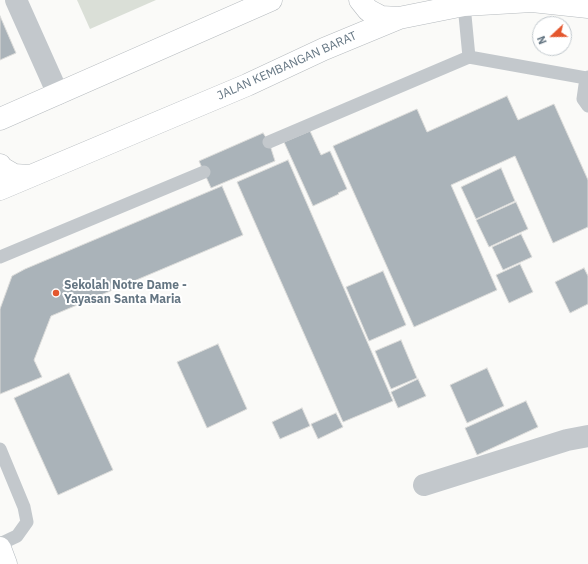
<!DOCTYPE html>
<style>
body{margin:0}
#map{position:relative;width:588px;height:564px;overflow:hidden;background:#fafaf8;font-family:"IBM Plex Sans",sans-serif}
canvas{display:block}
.north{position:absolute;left:532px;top:16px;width:40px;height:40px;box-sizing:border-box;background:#fff;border:1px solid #c1c8cd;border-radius:50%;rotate:248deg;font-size:11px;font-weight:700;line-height:16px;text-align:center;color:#657683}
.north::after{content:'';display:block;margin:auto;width:14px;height:18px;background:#e4572e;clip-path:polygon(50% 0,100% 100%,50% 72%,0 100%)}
</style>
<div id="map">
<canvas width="588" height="564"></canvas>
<div class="north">N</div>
</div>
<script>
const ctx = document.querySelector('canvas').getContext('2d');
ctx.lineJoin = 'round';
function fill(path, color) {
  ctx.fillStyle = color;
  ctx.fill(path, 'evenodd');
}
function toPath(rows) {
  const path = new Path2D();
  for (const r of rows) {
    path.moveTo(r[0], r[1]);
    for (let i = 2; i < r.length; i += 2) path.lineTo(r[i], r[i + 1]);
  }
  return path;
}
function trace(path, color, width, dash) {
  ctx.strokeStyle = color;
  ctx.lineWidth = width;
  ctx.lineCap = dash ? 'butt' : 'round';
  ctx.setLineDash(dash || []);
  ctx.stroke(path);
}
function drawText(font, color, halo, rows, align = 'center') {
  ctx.font = font + ' "IBM Plex Sans",sans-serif';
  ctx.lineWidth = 4;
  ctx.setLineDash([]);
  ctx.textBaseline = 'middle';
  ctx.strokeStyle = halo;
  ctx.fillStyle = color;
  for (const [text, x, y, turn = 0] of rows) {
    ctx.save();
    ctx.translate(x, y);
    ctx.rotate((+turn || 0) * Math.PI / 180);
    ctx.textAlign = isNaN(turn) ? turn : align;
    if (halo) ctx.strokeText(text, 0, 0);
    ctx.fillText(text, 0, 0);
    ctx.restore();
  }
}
fill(toPath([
 [77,0,156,0,90,29]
]), '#dadfd7');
const building = toPath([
 [0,16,16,53,0,60,0,16],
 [507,96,518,120,554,104,588,180,588,227,553,243,515,156,451,185,497,290,414,327,333,146,417,109,427,132,507,96],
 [310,131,321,155,330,151,347,189,338,193,339,194,313,206,284,142,310,131],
 [263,133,269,142,275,161,211,188,199,161,263,133],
 [288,160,393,401,343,422,237,182,288,160],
 [501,168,515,201,476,219,461,187,501,168],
 [222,186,243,235,51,316,34,360,42,377,0,394,0,309,12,276,25,269,222,186],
 [516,202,528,229,489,247,476,220,516,202],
 [521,234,532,257,503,270,492,247,521,234],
 [520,264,533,292,509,303,496,275,520,264],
 [584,268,588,276,588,304,570,313,555,282,584,268],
 [383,271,406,325,369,341,346,287,383,271],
 [401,340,417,378,391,389,375,351,401,340],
 [218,344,247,409,207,428,177,362,218,344],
 [487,368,504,406,467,423,450,385,487,368],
 [69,373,113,470,58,495,14,398,69,373],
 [418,379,426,396,398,408,391,392,418,379],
 [526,401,538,427,477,455,465,428,526,401],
 [302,408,310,426,280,439,272,422,302,408],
 [336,413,343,427,318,439,311,424,336,413]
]);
fill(building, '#aab3b9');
trace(building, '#dcdcda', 1);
const secondary = toPath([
 [0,548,6,564]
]);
const primary = toPath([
 [360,0,368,10,381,17,399,18],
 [0,119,271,0],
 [0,165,2,168,14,175,29,176],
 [0,189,247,85,324,49,399,18,464,5,532,1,588,7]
]);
trace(secondary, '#b3babf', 23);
trace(primary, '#b5babe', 23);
trace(toPath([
 [464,5,469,57],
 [586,78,583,99,588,106],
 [269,142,469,57,586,78,588,77],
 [0,257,204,172],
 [0,449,24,507,27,522,17,536,0,544]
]), '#c3c8cc', 13);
trace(toPath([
 [16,0,58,94],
 [424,485,567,440,588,436]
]), '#c3c8cc', 22);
trace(secondary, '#fff', 22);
trace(primary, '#fff', 22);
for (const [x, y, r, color] of [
 [56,293,4,"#e4572e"]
]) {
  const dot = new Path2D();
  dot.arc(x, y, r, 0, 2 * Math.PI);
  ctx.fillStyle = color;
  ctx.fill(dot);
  trace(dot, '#fff', 1.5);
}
drawText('12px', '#657683', '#fff', [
 ["JALAN KEMBANGAN BARAT",287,66,-24]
]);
drawText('bold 12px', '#657683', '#fff', [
 ["Sekolah Notre Dame -",64,286],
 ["Yayasan Santa Maria",64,300]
], 'left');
</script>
